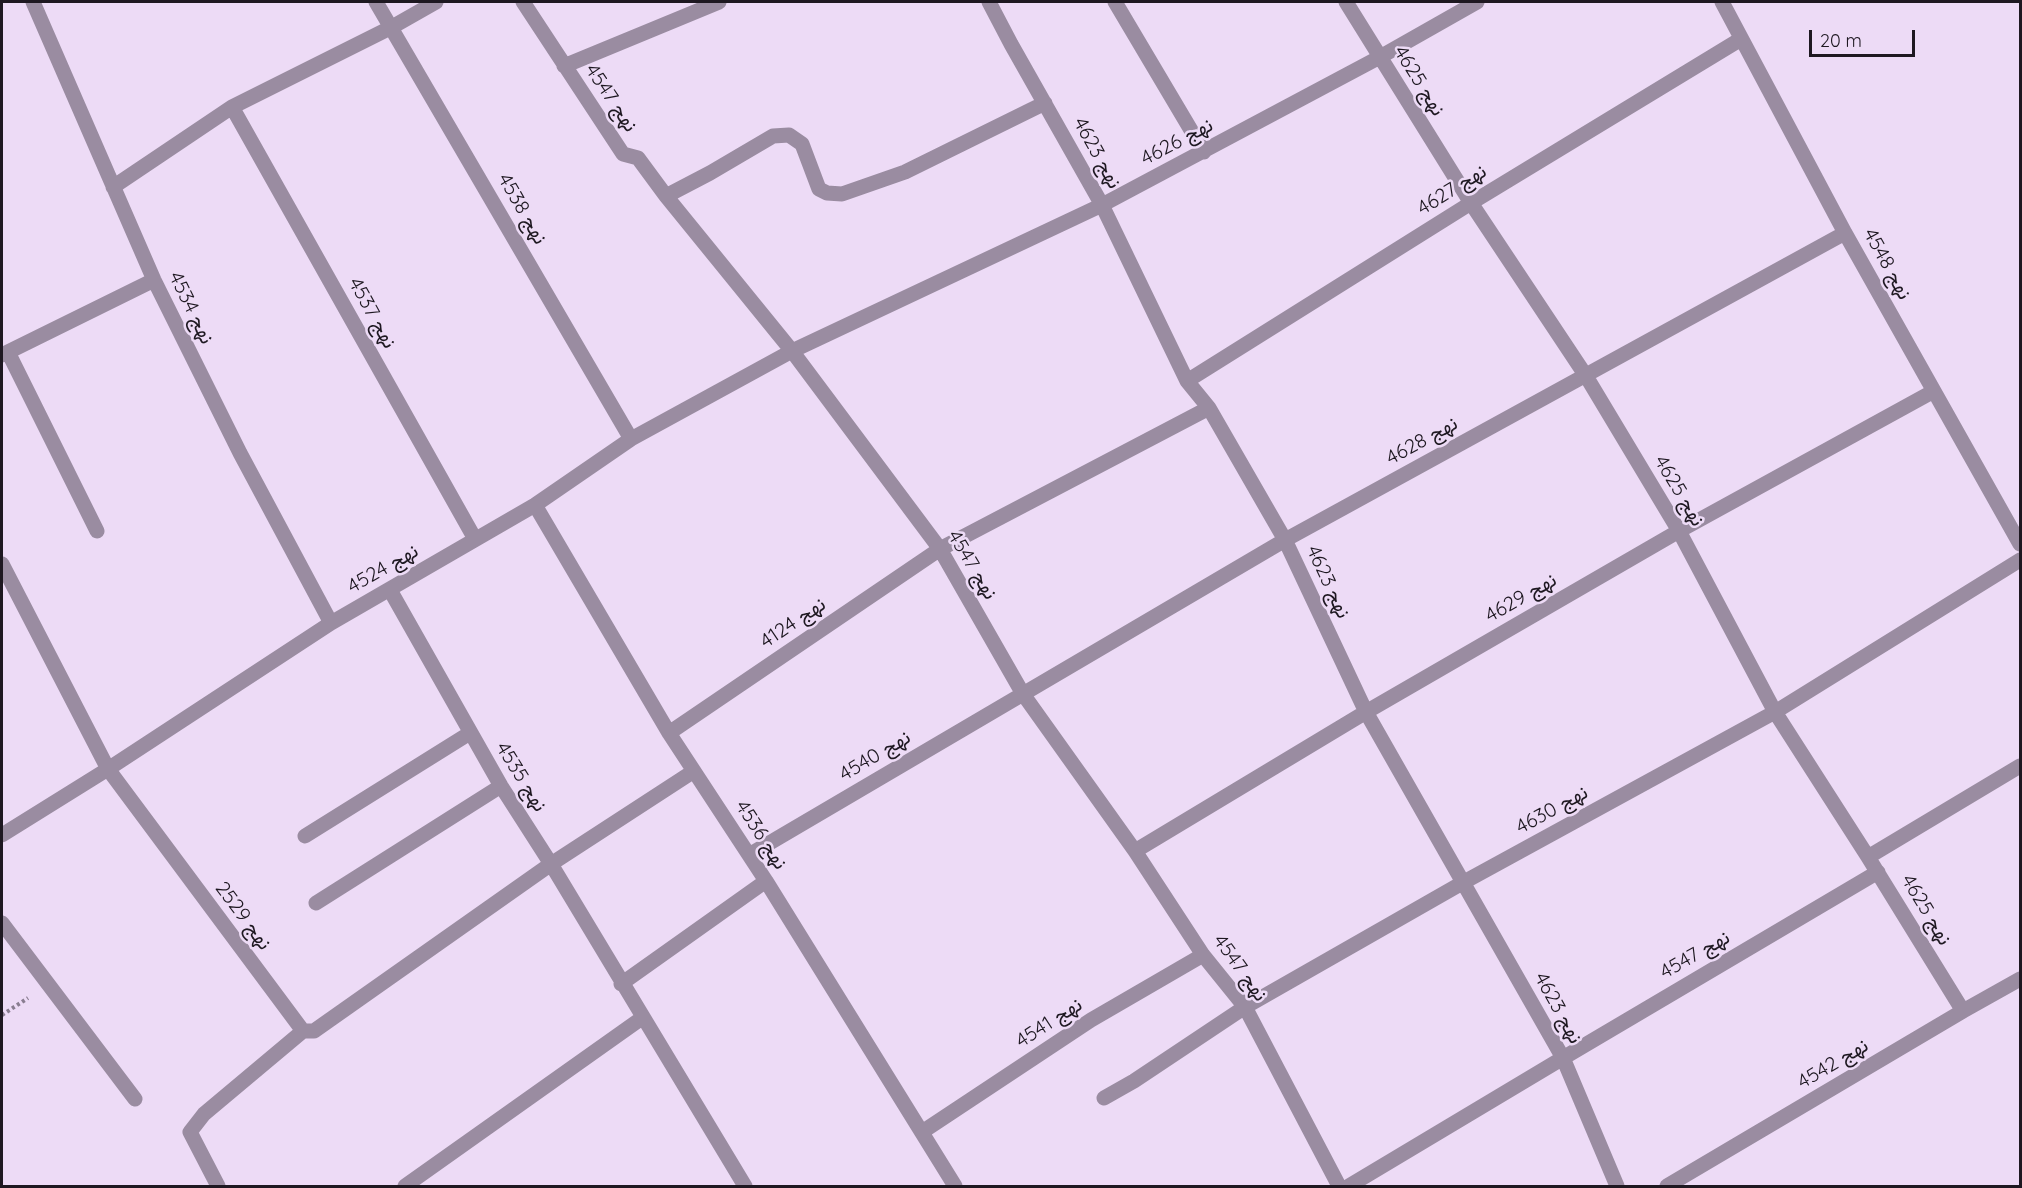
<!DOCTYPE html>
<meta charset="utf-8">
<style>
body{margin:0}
#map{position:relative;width:2022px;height:1188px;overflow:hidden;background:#eddbf6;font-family:Quicksand,sans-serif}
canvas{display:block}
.frame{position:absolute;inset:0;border:3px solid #1e1821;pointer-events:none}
.scale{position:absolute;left:1809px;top:30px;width:106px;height:27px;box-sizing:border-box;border:3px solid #1e1821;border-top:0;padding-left:8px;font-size:18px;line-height:21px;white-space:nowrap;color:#1e1821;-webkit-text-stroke:4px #eddbf6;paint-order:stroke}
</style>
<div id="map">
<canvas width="2022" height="1188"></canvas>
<div class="frame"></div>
<div class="scale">20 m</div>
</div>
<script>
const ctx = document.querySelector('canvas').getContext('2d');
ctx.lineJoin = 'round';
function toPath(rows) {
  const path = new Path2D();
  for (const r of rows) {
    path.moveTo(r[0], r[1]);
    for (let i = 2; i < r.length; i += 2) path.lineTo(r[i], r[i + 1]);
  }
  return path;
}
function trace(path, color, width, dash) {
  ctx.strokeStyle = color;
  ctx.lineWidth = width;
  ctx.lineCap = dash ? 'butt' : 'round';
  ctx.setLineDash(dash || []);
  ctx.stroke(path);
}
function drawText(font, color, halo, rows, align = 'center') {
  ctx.font = font + ' Quicksand,Vazirmatn,sans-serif';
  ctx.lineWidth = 5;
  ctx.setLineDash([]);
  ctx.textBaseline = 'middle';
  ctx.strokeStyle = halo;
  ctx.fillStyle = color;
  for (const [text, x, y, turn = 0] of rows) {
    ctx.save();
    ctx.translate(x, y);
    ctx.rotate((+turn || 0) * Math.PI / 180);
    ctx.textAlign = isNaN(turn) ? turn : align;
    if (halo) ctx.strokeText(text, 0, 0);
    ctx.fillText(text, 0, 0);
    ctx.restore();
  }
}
trace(toPath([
 [2,1015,28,998]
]), '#897d90', 4, [3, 3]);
trace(toPath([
 [33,2,154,280,240,453,331,623],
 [376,2,631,439],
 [523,2,623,154,638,158,666,196,792,351,940,549,1023,694,1135,851,1203,955,1245,1007,1339,1186],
 [989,2,1011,44,1102,205,1187,381,1209,408,1285,540,1366,712,1563,1058,1617,1186],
 [1115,2,1204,152],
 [1346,2,1471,203,1586,376,1679,531,1775,712,1868,857,1963,1011],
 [1722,2,1845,233,2020,544],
 [564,66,719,2],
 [232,107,475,539],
 [113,187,232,107,392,27,436,2],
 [666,196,710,173,773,136,789,135,802,144,819,189,827,193,842,194,905,172,1045,103],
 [8,352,97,531],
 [2,355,154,280],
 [1187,381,1471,203,1741,39],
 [535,505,669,733,766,881,955,1186],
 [2,564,108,769,303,1031,314,1031,551,864,694,771],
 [390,590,501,786,551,864,745,1186],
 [669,733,940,549,1209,408],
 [2,835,108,769,331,623,535,505,631,439,792,351,1102,205,1380,57,1477,2],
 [305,836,470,733],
 [1135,851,1366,712,1679,531,1934,391],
 [749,855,1285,540,1845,233],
 [1868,857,2020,766],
 [316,903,501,786],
 [2,923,135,1099],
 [621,984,766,881],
 [1104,1098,1134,1081,1245,1007,1464,882,1775,712,2020,560],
 [922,1132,1091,1020,1203,955],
 [218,1186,190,1132,204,1114,303,1031],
 [405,1186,642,1018],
 [1349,1186,1563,1058,1878,872],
 [1667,1186,1963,1011,2020,979]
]), '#9a8ca1', 15);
drawText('20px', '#1e1821', '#eddbf6', [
 ["نهج 4625",1419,81,58],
 ["نهج 4547",611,98,56],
 ["نهج 4626",1177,142,-28],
 ["نهج 4623",1097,153,61],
 ["نهج 4627",1452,190,-32],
 ["نهج 4538",522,209,60],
 ["نهج 4548",1887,264,61],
 ["نهج 4534",191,308,64],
 ["نهج 4537",372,313,61],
 ["نهج 4628",1422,441,-29],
 ["نهج 4625",1679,491,59],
 ["نهج 4547",972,565,59],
 ["نهج 4524",383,569,-30],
 ["نهج 4623",1328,582,65],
 ["نهج 4629",1521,598,-30],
 ["نهج 4124",793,623,-34],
 ["نهج 4540",875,756,-31],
 ["نهج 4535",521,777,58],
 ["نهج 4630",1552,810,-29],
 ["نهج 4536",761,835,57],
 ["نهج 4625",1926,910,59],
 ["نهج 2529",243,916,53],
 ["نهج 4547",1695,955,-30],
 ["نهج 4547",1240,968,54],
 ["نهج 4623",1558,1008,61],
 ["نهج 4541",1049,1023,-33],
 ["نهج 4542",1833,1064,-31]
]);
</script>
